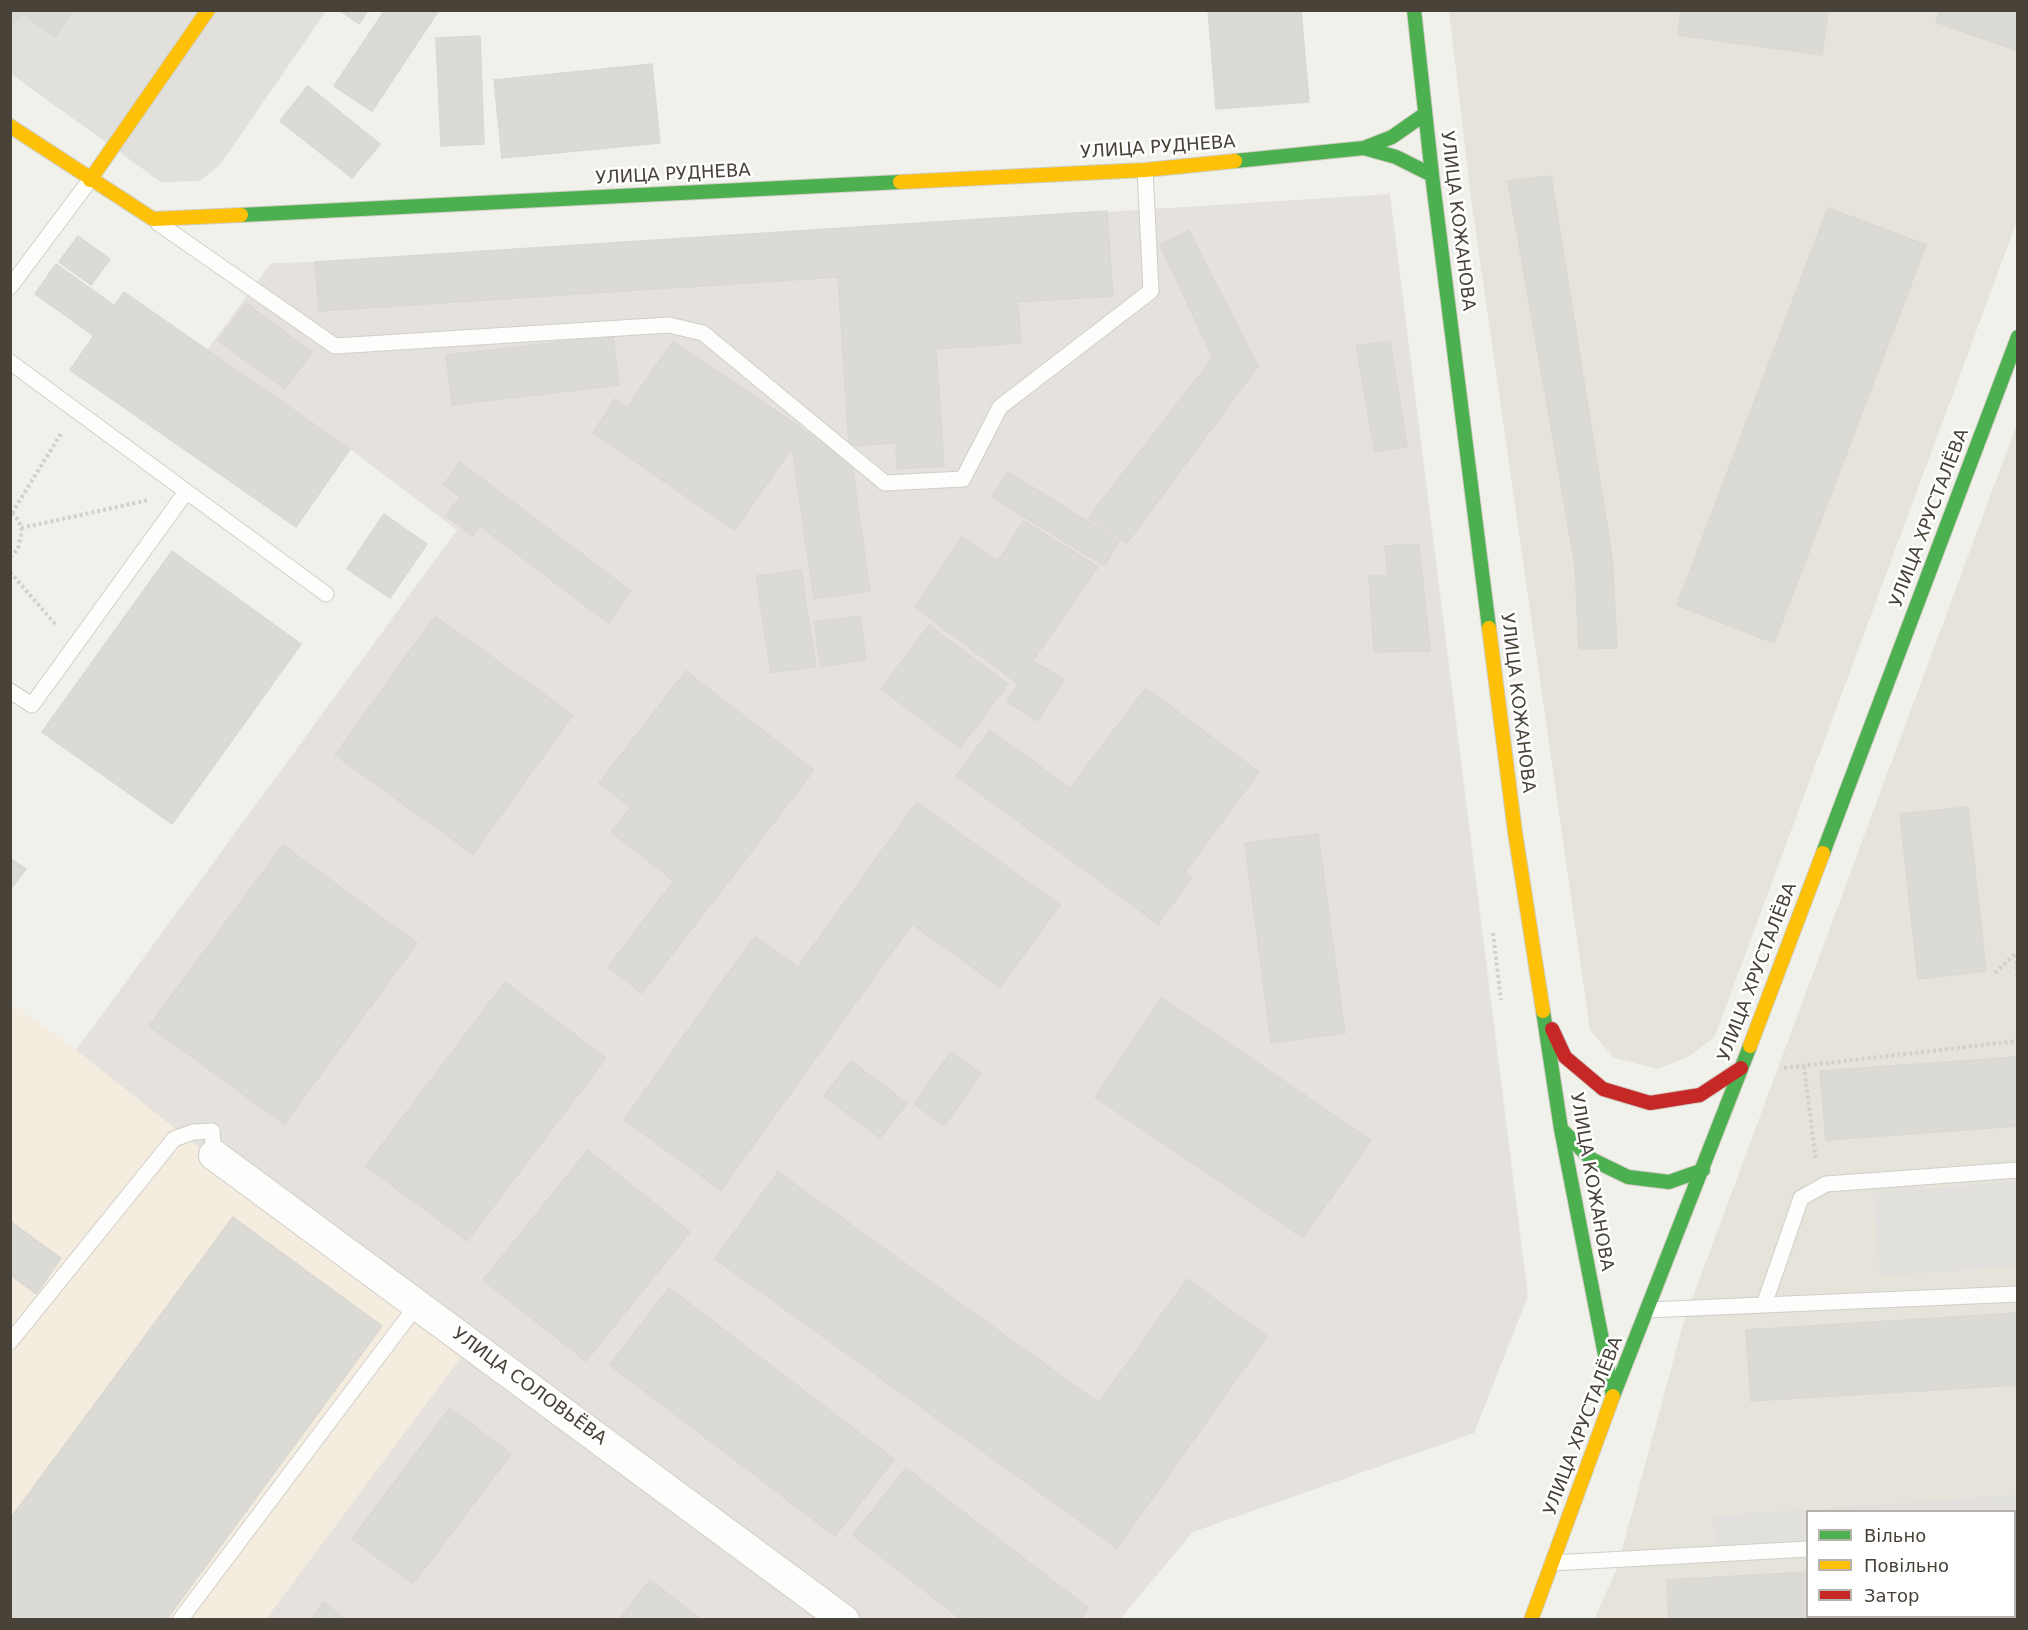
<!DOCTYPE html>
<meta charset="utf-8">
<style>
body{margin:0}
#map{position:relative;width:2028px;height:1630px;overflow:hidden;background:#f1f1ec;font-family:"DejaVu Sans",sans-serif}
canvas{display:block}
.frame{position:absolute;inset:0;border:12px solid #484238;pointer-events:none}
.legend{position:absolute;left:1806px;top:1510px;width:210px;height:108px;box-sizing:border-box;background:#fff;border:2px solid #b6b3af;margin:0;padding:8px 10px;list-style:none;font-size:18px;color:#484238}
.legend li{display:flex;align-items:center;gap:12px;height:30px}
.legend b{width:30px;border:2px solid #b6b3af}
</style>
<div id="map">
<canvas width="2028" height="1630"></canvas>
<div class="frame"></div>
<ul class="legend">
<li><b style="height:8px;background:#4caf50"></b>Вільно</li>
<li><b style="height:8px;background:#ffc107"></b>Повільно</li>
<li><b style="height:8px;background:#c62828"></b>Затор</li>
</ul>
</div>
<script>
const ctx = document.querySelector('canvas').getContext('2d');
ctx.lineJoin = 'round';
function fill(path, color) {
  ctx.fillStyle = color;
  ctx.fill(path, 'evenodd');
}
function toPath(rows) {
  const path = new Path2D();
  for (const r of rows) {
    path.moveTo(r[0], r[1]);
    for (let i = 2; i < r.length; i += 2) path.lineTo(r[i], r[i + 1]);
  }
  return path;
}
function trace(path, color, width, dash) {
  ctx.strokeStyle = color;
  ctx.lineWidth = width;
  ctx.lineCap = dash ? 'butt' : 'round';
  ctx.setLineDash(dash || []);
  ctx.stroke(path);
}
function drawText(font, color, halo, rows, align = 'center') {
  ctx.font = font + ' "DejaVu Sans",sans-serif';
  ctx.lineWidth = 5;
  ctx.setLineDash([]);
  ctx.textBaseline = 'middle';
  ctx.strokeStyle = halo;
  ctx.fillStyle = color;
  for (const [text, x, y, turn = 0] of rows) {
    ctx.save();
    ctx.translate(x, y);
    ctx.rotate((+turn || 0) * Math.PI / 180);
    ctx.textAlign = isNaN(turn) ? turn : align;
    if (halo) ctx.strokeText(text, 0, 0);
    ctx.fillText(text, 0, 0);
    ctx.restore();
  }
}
fill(toPath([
 [1449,11,2017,11,2017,221,1715,1036,1690,1056,1658,1069,1614,1058,1590,1030,1471,198],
 [2017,424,2017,1619,1594,1620,1617,1568,1684,1321],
 [1808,1512,2014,1512,2014,1616,1808,1616]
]), '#e5e3da');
fill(toPath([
 [12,1003,76,1050,462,1356,266,1619,11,1620,10,1005]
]), '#f4eddf');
fill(toPath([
 [1390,194,1528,1296,1474,1433,1193,1532,1120,1619,266,1619,462,1356,76,1050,457,530,350,449,207,350,271,263,315,262]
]), '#e5e2dd');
fill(toPath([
 [11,11,326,11,220,165,200,181,161,182,11,74],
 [2015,1182,2017,1266,1880,1276,1873,1193],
 [2017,1495,2017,1529,2015,1530,2014,1512,1808,1512,1807,1544,1715,1550,1713,1516]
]), '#e1e0dc');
const building = toPath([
 [10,10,73,10,55,37,22,13,10,28,10,10],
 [339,10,368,10,359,24,339,10],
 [385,10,439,10,372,111,334,86,385,10],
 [1208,10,1301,10,1309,102,1216,109,1208,10],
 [1681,10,1828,10,1822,55,1678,35,1681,10],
 [1940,10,2018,10,2018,51,1936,22,1940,10],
 [480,36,484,144,441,146,436,38,480,36],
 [652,64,660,143,502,158,494,80,652,64],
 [308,86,380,144,352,178,280,121,308,86],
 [1551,176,1612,557,1617,648,1579,649,1575,564,1508,181,1551,176],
 [1828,208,1926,245,1774,643,1677,605,1828,208],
 [1107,211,1113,296,1018,302,1021,343,936,349,944,466,897,469,896,443,849,446,838,277,319,311,315,262,1107,211],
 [1189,231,1258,366,1127,543,1088,518,1213,358,1160,245,1189,231],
 [78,236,110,259,91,285,59,262,78,236],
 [56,264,115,306,94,336,35,294,56,264],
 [124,292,350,449,296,527,70,370,124,292],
 [246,303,312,352,285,389,218,341,246,303],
 [613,336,619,385,452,405,446,355,613,336],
 [673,341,804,430,735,530,593,433,615,399,627,408,673,341],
 [1390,341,1407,447,1375,452,1356,346,1390,341],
 [805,431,851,459,870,591,814,599,792,448,805,431],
 [460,462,631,591,608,623,480,526,473,536,446,516,460,497,444,484,460,462],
 [1008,472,1119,541,1105,566,992,497,1008,472],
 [384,514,427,544,390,598,347,569,384,514],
 [1024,521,1098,567,1017,683,915,607,962,536,998,561,1024,521],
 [1419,544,1430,651,1374,652,1369,576,1388,576,1385,546,1419,544],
 [172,551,301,644,172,824,42,732,172,551],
 [801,570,816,666,771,673,756,576,801,570],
 [435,616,573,715,473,854,335,755,435,616],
 [860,616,866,660,821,667,814,622,860,616],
 [929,625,1008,684,960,748,881,689,929,625],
 [1033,661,1064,680,1038,721,1007,702,1033,661],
 [686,671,814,770,728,882,599,783,686,671],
 [1146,688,1259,772,1185,872,1192,877,1158,924,956,776,990,730,1070,788,1146,688],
 [917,802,1060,905,1000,987,912,924,721,1190,624,1120,755,936,798,967,917,802],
 [631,807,728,882,642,993,608,967,674,881,611,832,631,807],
 [1968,807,1986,971,1918,979,1900,814,1968,807],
 [1318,834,1345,1033,1271,1043,1245,843,1318,834],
 [283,845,417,943,284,1124,149,1026,283,845],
 [10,858,26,869,10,890,10,858],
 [505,982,606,1058,467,1241,366,1166,505,982],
 [1162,998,1371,1140,1303,1238,1095,1097,1162,998],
 [951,1052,981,1074,944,1126,914,1104,951,1052],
 [2018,1057,2018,1126,1826,1140,1820,1071,2018,1057],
 [851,1061,907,1103,880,1138,824,1096,851,1061],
 [588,1150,690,1232,586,1361,483,1280,588,1150],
 [778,1172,1099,1403,1187,1279,1267,1336,1117,1548,715,1259,778,1172],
 [233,1217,382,1326,166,1620,10,1620,10,1519,233,1217],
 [10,1221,61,1258,36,1294,10,1275,10,1221],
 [669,1288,894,1459,835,1536,610,1365,669,1288],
 [2018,1313,2018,1385,1751,1401,1746,1330,2018,1313],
 [450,1408,511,1454,413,1584,352,1539,450,1408],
 [906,1468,1026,1560,980,1620,962,1620,853,1535,906,1468],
 [1026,1560,1089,1608,1080,1620,980,1620,1026,1560],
 [2014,1561,2018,1561,2018,1620,1669,1620,1667,1580,1808,1572,1808,1616,2014,1616,2014,1561],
 [650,1580,702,1620,619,1620,650,1580],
 [324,1602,346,1620,310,1620,324,1602]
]);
fill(building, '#dbdad4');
trace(building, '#dad8d2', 1.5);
const lane = toPath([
 [158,223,335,346,669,325,703,333,885,483,963,479,1000,407,1151,291,1145,170],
 [10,287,90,180],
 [10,362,326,594],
 [10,691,32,705,186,492],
 [1764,1305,1801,1198,1826,1184,2018,1170],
 [1648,1310,2018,1294],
 [10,1342,174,1139,193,1132,212,1131,214,1155],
 [2014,1538,2018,1538],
 [1552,1563,1808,1549],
 [180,1620,417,1305]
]);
const street = toPath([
 [214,1155,844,1620]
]);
const fast = toPath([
 [1414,10,1432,175],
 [1364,148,1392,137,1425,114],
 [1235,161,1364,148,1396,157,1432,175,1489,628],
 [241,215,900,182],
 [1823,853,2018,337],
 [1543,1011,1561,1129,1613,1396],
 [1561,1129,1591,1159,1628,1177,1669,1182,1703,1170],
 [1613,1396,1750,1046]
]);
const slow = toPath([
 [10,126,153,219,241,215],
 [90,180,208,10],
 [900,182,1145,170,1235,161],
 [1489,628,1515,832,1543,1011],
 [1750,1046,1823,853],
 [1531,1620,1613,1396]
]);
const jam = toPath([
 [1552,1029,1565,1057,1603,1089,1650,1103,1700,1095,1741,1068]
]);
trace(lane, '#d0ceca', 17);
trace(street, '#d0ceca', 32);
trace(fast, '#d1cec3', 16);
trace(slow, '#d1cec3', 16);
trace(jam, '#d1cec3', 16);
trace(toPath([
 [12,513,62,432],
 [21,528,149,500],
 [10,557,18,549,22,531,19,521,11,512],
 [10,572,57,626],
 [1493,933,1501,1000],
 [2015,955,2018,977],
 [1995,973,2015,954],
 [1804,1066,1816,1161],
 [1784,1068,2018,1041]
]), '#d2d0cc', 4, [3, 3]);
trace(lane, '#fdfdfc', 15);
trace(street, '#fdfdfc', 30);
trace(fast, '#4caf50', 14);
trace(slow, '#ffc107', 14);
trace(jam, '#c62828', 14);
drawText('18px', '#484238', '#fff', [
 ["УЛИЦА РУДНЕВА",1158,148,-4],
 ["УЛИЦА РУДНЕВА",673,175,-3],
 ["УЛИЦА КОЖАНОВА",1457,221,83],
 ["УЛИЦА ХРУСТАЛЁВА",1930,518,-69],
 ["УЛИЦА КОЖАНОВА",1517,703,83],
 ["УЛИЦА ХРУСТАЛЁВА",1758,972,-69],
 ["УЛИЦА КОЖАНОВА",1591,1182,80],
 ["УЛИЦА СОЛОВЬЁВА",529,1387,36],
 ["УЛИЦА ХРУСТАЛЁВА",1584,1426,-69]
]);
</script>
